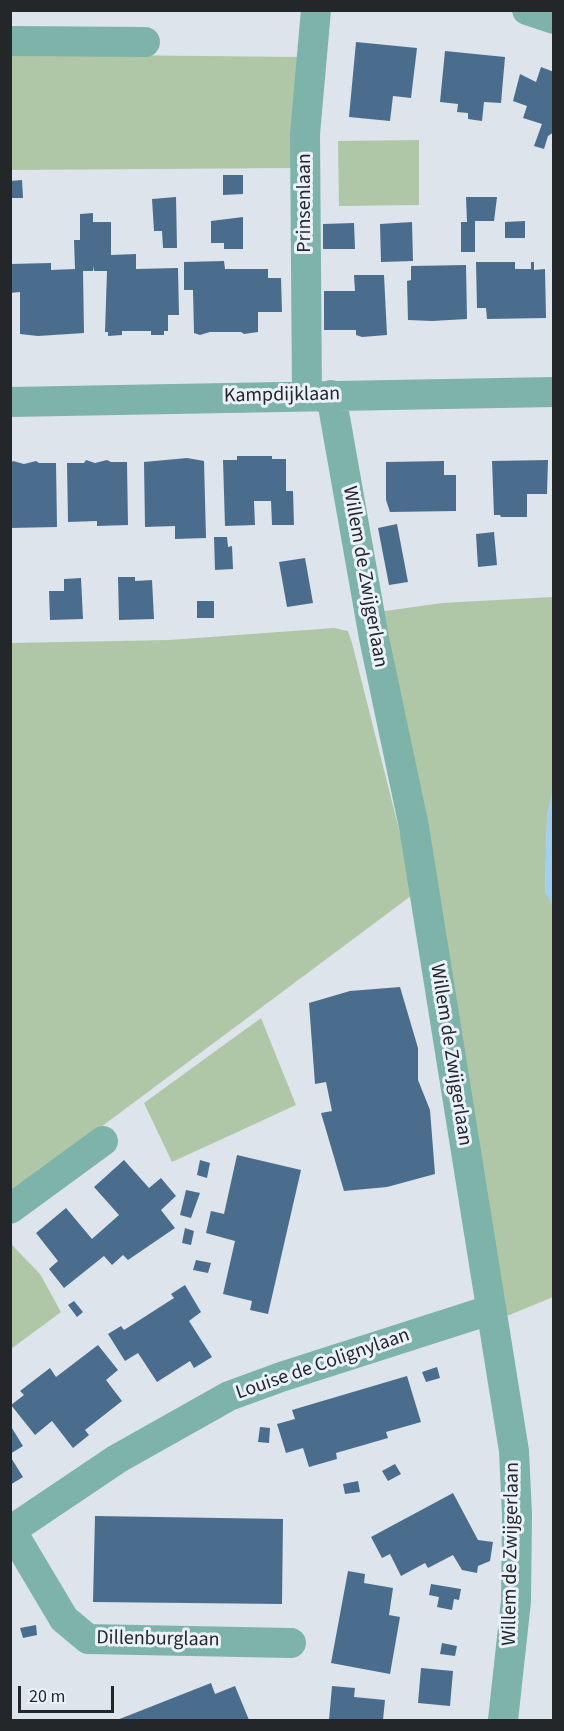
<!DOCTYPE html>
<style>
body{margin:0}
#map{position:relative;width:564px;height:1731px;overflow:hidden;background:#dde4ec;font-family:"Source Sans 3",sans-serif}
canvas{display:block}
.frame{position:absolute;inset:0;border:12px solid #24272a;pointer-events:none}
.scale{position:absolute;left:18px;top:1686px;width:96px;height:27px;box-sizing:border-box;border:3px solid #24272a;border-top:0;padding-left:8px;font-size:18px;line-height:21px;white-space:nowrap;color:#24272a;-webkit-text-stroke:4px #eaf1f9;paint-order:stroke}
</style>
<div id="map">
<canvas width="564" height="1731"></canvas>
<div class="frame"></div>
<div class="scale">20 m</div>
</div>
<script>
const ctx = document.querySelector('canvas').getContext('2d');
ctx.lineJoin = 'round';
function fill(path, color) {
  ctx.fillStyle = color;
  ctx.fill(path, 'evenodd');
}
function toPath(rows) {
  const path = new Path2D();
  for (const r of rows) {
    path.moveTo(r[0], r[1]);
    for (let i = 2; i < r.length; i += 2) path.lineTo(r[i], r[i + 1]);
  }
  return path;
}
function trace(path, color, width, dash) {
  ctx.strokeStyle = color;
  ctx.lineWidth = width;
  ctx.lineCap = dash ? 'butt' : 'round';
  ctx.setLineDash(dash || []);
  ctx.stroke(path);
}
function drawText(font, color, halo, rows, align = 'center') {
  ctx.font = font + ' "Source Sans 3",sans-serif';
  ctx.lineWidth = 6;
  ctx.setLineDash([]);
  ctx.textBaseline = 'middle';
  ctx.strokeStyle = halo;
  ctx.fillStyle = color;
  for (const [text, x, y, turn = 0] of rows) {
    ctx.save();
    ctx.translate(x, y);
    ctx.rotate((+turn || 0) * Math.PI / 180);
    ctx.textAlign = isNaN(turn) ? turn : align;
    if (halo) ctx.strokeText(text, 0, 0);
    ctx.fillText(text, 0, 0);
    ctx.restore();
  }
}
fill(toPath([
 [10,54,298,57,291,168,11,170],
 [419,140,419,205,339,206,338,141],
 [553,597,554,785,547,817,545,891,554,907,553,1297,507,1316,378,612,442,603],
 [334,628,348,631,352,643,415,893,11,1194,11,643,169,640],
 [261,1018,296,1105,172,1162,144,1103],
 [12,1245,40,1274,61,1312,11,1349]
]), '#afc7a6');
fill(toPath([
 [553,785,553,907,545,891,547,817]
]), '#a1cff0');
fill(toPath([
 [356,42,417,48,411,98,393,96,390,121,349,117],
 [445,51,505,57,501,103,484,102,482,121,468,119,468,113,457,112,458,104,440,102],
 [541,67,554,72,554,132,548,136,544,149,534,146,542,124,523,118,527,106,513,101,520,74,536,82],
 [223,175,243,175,243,194,223,195],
 [22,180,23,198,10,198,10,181],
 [176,197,177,248,163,248,162,231,154,231,152,199],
 [466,197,497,197,494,221,475,221,475,252,461,252,461,222,467,222],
 [93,213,93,222,111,222,111,255,136,254,136,269,178,268,179,315,168,315,168,331,164,331,164,335,151,335,151,331,122,331,122,335,108,336,108,332,105,332,107,271,94,271,93,266,93,271,83,271,84,333,38,336,20,334,20,292,10,293,10,264,51,263,51,270,75,269,74,240,80,240,80,214],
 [243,217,243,249,224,249,224,243,211,243,211,221],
 [525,221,525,238,505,238,505,222],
 [412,222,413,261,381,262,380,224],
 [354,223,355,249,323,249,323,224],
 [224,261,225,269,268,269,268,278,281,278,282,312,258,312,258,332,244,334,241,332,210,332,200,335,194,333,193,290,184,290,184,262],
 [476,262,515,262,515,269,531,269,531,262,534,262,534,270,545,269,546,318,487,319,486,308,477,308],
 [466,265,467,319,432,321,408,320,407,281,411,280,411,266],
 [354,275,384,275,387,335,362,337,356,335,356,330,324,330,324,291,355,291],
 [237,456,272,456,272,459,286,459,286,491,293,491,294,525,272,525,271,501,254,501,255,525,225,526,223,460,237,460],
 [187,458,204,461,206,538,175,539,175,526,145,527,144,462],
 [86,460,95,463,107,460,111,462,127,462,128,525,97,526,97,521,68,522,67,463,84,463],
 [548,460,547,494,527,494,527,517,501,517,500,515,494,515,492,461],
 [13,461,24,464,36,461,39,463,56,463,57,527,10,528,10,464],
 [444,461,444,475,456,475,456,511,390,512,386,500,386,462],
 [397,524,408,582,389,585,378,528],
 [494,532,497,565,478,567,476,534],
 [214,537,227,537,228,547,232,546,233,569,215,570],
 [305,558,313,603,287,607,279,562],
 [118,577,135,577,135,581,152,580,154,619,119,620],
 [81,578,83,619,50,620,49,591,64,591,64,579],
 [197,601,214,601,214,618,197,618],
 [400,987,418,1048,418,1080,430,1110,435,1174,387,1187,344,1191,321,1113,332,1111,326,1082,315,1084,309,1003,350,991],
 [237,1155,301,1170,268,1314,250,1310,252,1301,223,1294,235,1241,206,1233,211,1211,224,1214],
 [124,1160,149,1188,161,1178,176,1196,161,1210,175,1228,128,1260,123,1255,112,1265,104,1256,64,1288,49,1269,58,1261,36,1233,66,1208,92,1239,119,1215,94,1187],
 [200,1160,210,1163,207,1178,197,1175],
 [186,1190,200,1193,191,1218,180,1215],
 [185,1228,194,1231,191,1245,182,1243],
 [196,1260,211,1263,208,1273,193,1270],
 [185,1285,201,1312,189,1321,212,1357,194,1368,190,1361,157,1382,138,1353,125,1361,108,1334,121,1326,124,1330,174,1298,171,1294],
 [74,1301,83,1312,77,1317,68,1305],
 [98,1345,118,1370,106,1380,122,1401,85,1430,89,1435,73,1448,52,1421,35,1435,11,1405,24,1395,20,1391,50,1368,56,1377],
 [437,1367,440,1378,426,1382,422,1372],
 [407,1376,421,1422,386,1432,388,1438,336,1453,337,1459,309,1467,303,1448,286,1453,277,1424,295,1419,292,1410],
 [10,1425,23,1446,10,1454],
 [260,1427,270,1428,269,1443,258,1442],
 [10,1456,23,1477,10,1485],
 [395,1464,401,1474,388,1481,382,1471],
 [358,1481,360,1492,345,1494,343,1484],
 [453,1493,478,1540,493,1542,490,1561,478,1566,477,1573,462,1570,453,1555,428,1568,425,1563,401,1576,390,1554,382,1558,371,1537],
 [95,1516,283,1519,282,1604,93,1602],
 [348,1571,365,1574,364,1583,393,1588,389,1615,400,1617,390,1674,331,1663],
 [431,1584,461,1589,459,1600,454,1599,452,1610,437,1607,439,1597,429,1595],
 [36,1625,37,1635,23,1638,20,1628],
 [442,1643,457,1646,455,1656,440,1654],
 [421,1668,453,1671,450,1706,418,1703],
 [211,1683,215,1694,235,1686,249,1720,117,1720],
 [332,1686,355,1688,354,1697,385,1700,383,1720,329,1720]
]), '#4a6d8e');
trace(toPath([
 [527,10,554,19],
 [10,41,145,42],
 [307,395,305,134,316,10],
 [331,395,374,638,414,827,514,1451,517,1515,516,1601,503,1720],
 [10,402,554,392],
 [10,1209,103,1141],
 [11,1530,64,1619,88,1639,291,1643],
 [10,1531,117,1459,229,1396,281,1377,490,1310]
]), '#7eb3aa', 30);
drawText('20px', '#24272a', '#eaf1f9', [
 ["Prinsenlaan",306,203,-90],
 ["Kampdijklaan",282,396,-1],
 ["Willem de Zwijgerlaan",364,577,80],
 ["Willem de Zwijgerlaan",450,1055,81],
 ["Louise de Colignylaan",323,1365,-19],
 ["Willem de Zwijgerlaan",512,1554,-89],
 ["Dillenburglaan",158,1640,1]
]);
</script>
